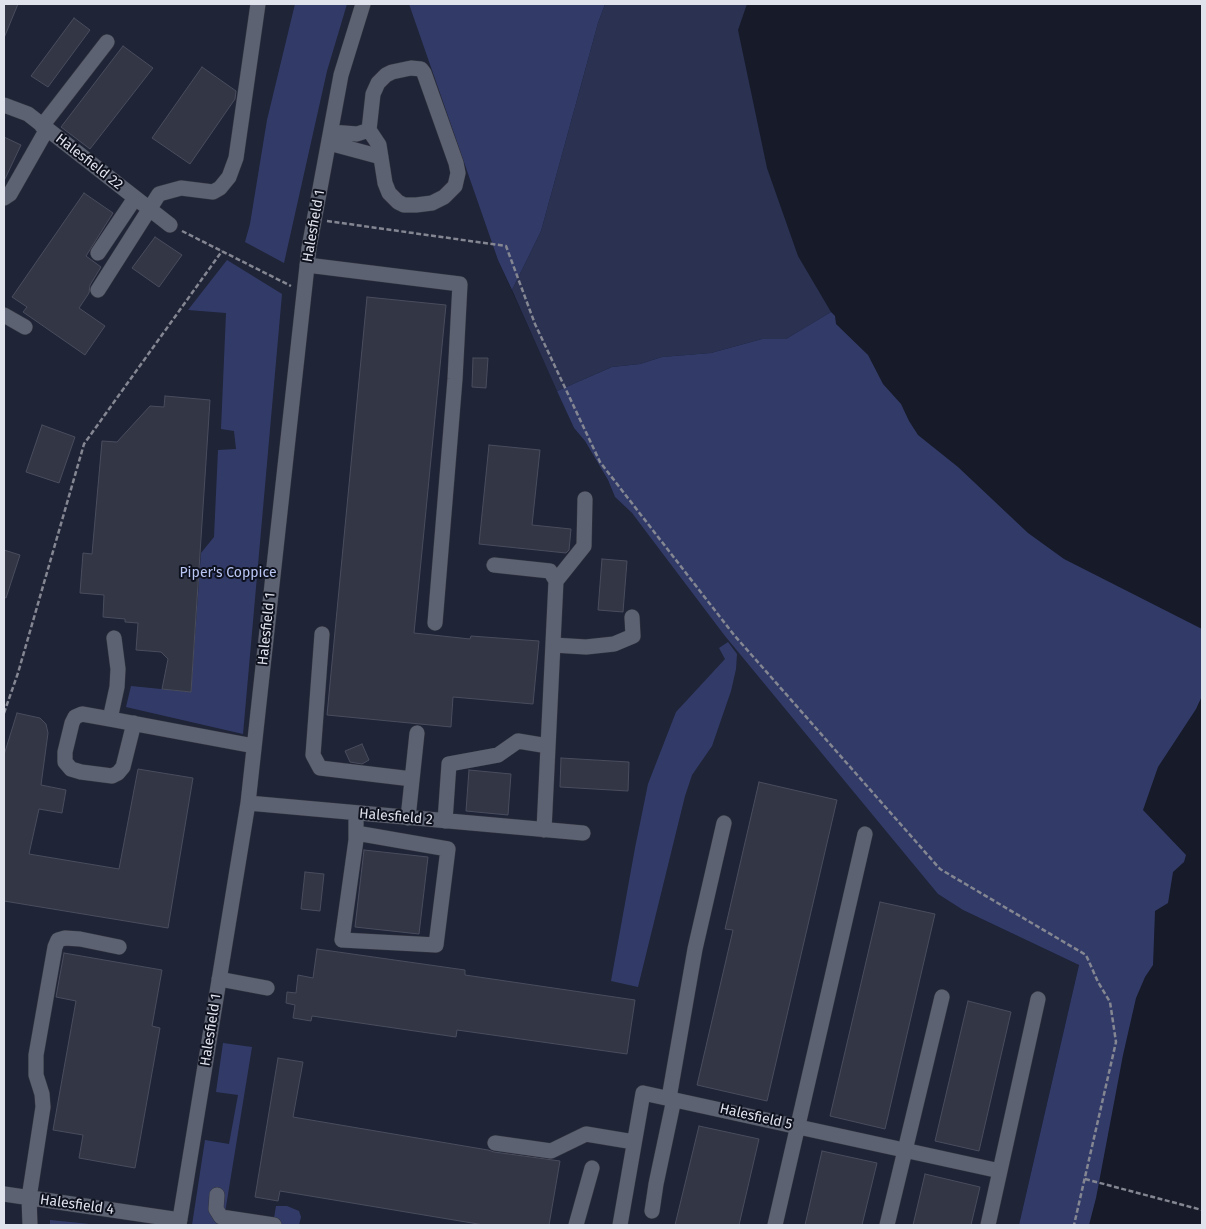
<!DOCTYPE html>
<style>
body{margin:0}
#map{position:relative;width:1206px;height:1229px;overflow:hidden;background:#171a28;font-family:"Fira Sans",sans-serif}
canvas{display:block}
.frame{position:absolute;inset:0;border:5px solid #e0e2ec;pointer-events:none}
</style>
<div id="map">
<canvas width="1206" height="1229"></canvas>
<div class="frame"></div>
</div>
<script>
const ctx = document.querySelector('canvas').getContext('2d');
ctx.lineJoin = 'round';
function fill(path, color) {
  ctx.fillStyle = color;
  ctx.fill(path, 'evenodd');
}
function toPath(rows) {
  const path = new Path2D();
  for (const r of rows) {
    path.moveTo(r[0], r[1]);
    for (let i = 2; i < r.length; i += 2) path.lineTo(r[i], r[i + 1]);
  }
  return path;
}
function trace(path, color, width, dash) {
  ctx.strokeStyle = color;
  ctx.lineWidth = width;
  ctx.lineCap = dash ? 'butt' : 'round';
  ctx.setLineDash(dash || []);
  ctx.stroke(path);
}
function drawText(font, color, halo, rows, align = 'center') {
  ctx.font = font + ' "Fira Sans",sans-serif';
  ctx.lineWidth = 4;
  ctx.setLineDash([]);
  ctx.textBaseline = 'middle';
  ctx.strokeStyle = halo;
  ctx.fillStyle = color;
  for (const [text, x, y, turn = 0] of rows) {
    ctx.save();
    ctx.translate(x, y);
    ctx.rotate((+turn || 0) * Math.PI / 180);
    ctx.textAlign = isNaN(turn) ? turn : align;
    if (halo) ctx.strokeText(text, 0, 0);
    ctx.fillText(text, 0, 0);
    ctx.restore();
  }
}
fill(toPath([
 [4,4,410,4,498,260,574,428,585,441,608,480,615,497,632,513,938,894,963,910,1079,965,1019,1225,4,1225]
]), '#1f2437');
fill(toPath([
 [605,4,747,4,738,30,767,168,798,256,831,312,786,339,762,339,711,353,662,357,640,364,612,367,557,391,512,290,541,231,598,23]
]), '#2a3151');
fill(toPath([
 [295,4,347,4,327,71,284,263,245,242,250,224,267,120],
 [409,4,605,4,598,23,541,231,512,290,498,260],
 [227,260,282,294,243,734,126,707,131,686,191,692,201,553,214,537,218,450,236,449,234,431,221,429,226,313,188,310],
 [831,312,835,316,836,324,868,355,883,384,901,404,909,421,918,435,958,467,1028,533,1064,559,1202,629,1202,696,1196,709,1158,767,1143,810,1186,855,1184,862,1173,872,1168,903,1155,911,1153,965,1145,977,1136,998,1123,1055,1096,1198,1089,1225,1019,1225,1079,965,963,910,938,894,725,636,632,513,615,497,608,480,585,441,574,428,557,391,612,367,640,364,662,357,711,353,762,339,786,339],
 [728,642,737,654,736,669,731,691,712,746,692,775,685,796,638,987,611,981,635,848,648,784,676,712,725,659,719,648],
 [223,1043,252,1047,223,1225,192,1225,205,1140,229,1144,238,1095,216,1092],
 [276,1206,287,1206,299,1211,301,1217,299,1225,273,1224],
 [50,1220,100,1225,50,1225]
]), '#323b68');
const building = toPath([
 [4,4,18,4,4,38,4,4],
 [74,18,90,30,48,87,31,76,74,18],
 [123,46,153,68,90,149,61,127,123,46],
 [202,67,236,91,235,99,190,164,152,138,202,67],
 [4,137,21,145,4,181,4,137],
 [84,193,113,213,86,256,101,267,90,285,89,293,79,308,105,326,85,355,23,312,27,307,12,297,84,193],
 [155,237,182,255,159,287,132,268,155,237],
 [367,297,446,305,414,633,470,639,471,636,539,641,533,704,453,697,451,727,327,715,367,297],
 [473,358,488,358,486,388,472,387,473,358],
 [165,396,210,400,191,692,162,689,168,659,161,652,136,650,138,623,125,622,125,619,103,617,104,595,80,593,83,553,92,554,102,441,117,442,150,406,164,407,165,396],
 [42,425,75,437,59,483,26,472,42,425],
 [489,445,540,450,532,525,571,529,569,550,566,553,479,544,489,445],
 [4,550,20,555,6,598,4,597,4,550],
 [602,559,627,561,623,612,598,610,602,559],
 [17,713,40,718,46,724,48,733,41,785,66,790,62,813,39,809,29,854,119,869,138,769,193,778,168,928,4,901,4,755,17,713],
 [362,744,369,760,362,764,350,762,345,751,362,744],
 [561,758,629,762,628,791,560,787,561,758],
 [469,770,511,774,508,815,466,811,469,770],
 [759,782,837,800,767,1101,697,1085,733,930,725,929,759,782],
 [364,850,428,857,419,934,355,927,364,850],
 [305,872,324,874,320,911,301,909,305,872],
 [880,902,935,914,885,1129,830,1116,880,902],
 [317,949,465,970,465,975,635,1000,627,1054,457,1030,456,1037,312,1016,311,1021,293,1018,295,1005,286,1003,287,992,296,993,298,975,313,978,317,949],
 [64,953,162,970,152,1026,160,1028,135,1168,79,1158,83,1135,53,1130,76,1001,56,997,64,953],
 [968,1001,1011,1012,979,1151,935,1141,968,1001],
 [278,1058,303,1062,293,1117,488,1150,494,1152,560,1161,549,1225,484,1225,280,1191,278,1201,255,1197,278,1058],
 [699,1126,759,1139,739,1225,675,1225,699,1126],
 [822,1151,877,1163,862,1225,805,1225,822,1151],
 [925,1174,980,1187,971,1225,913,1225,925,1174]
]);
fill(building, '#323645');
trace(building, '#484c5c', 1);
const minor = toPath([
 [411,68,421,69,424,73,456,163,458,173,455,186,444,197,432,203,416,205,404,205,398,202,389,193,385,183,379,145,369,130,373,94,378,83,386,75,392,72,411,68],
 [4,105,28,114,170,225],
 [42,126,107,42],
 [331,132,357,134,369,130],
 [329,143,381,157],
 [4,198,10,194,47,129],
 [98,253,135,198],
 [307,265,460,284,455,379,435,623],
 [98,290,159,194,181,188,213,192,220,188,229,177,236,158,258,4],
 [4,315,25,327],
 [494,565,550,571,556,581],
 [556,581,584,546,585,499],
 [322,634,313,755,320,768,412,779],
 [553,645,586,647,614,644,633,636,632,617],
 [110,719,117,687,118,669,114,638],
 [134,723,123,767,118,773,112,776,81,772,71,769,65,762,65,752,72,723,75,717,82,714,110,719,254,746],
 [248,803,583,833],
 [356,813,356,840,342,940,436,945,448,849,356,833],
 [408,818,417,733],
 [445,821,449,764,498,755,518,741,548,746],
 [544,830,556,581],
 [219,979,267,988],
 [669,1098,695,949,724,823],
 [495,1143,551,1151,586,1134,634,1142],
 [4,1194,180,1220],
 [217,1195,216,1209,221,1217,274,1225],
 [652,1211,656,1184,674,1099],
 [30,1225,29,1198,43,1107,42,1094,36,1075,36,1055,55,947,58,940,65,938,80,939,119,947],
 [179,1225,248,803,309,248,341,75,363,4],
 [576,1225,592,1168],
 [620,1225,643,1093,1000,1171],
 [775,1225,865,834],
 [887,1225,942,997],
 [988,1225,1038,999]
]);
trace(minor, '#343640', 16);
trace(toPath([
 [327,221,506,246,535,324,600,462,734,635,940,869,1086,955,1098,982,1110,1002,1116,1042,1074,1225],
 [182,231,291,286],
 [4,713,18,673,84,444,222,251],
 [1085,1179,1202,1210]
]), '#848692', 2.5, [5, 2.5]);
trace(minor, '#5d6272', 15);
drawText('14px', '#e0e2ec', '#0e111e', [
 ["Halesfield 22",89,162,38],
 ["Halesfield 1",314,226,-80],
 ["Halesfield 1",267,629,-84],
 ["Halesfield 2",396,817,5],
 ["Halesfield 1",211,1030,-81],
 ["Halesfield 5",756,1117,13],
 ["Halesfield 4",77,1205,8]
]);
drawText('14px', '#bac6f4', '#0e111e', [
 ["Piper's Coppice",228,573]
]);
</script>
